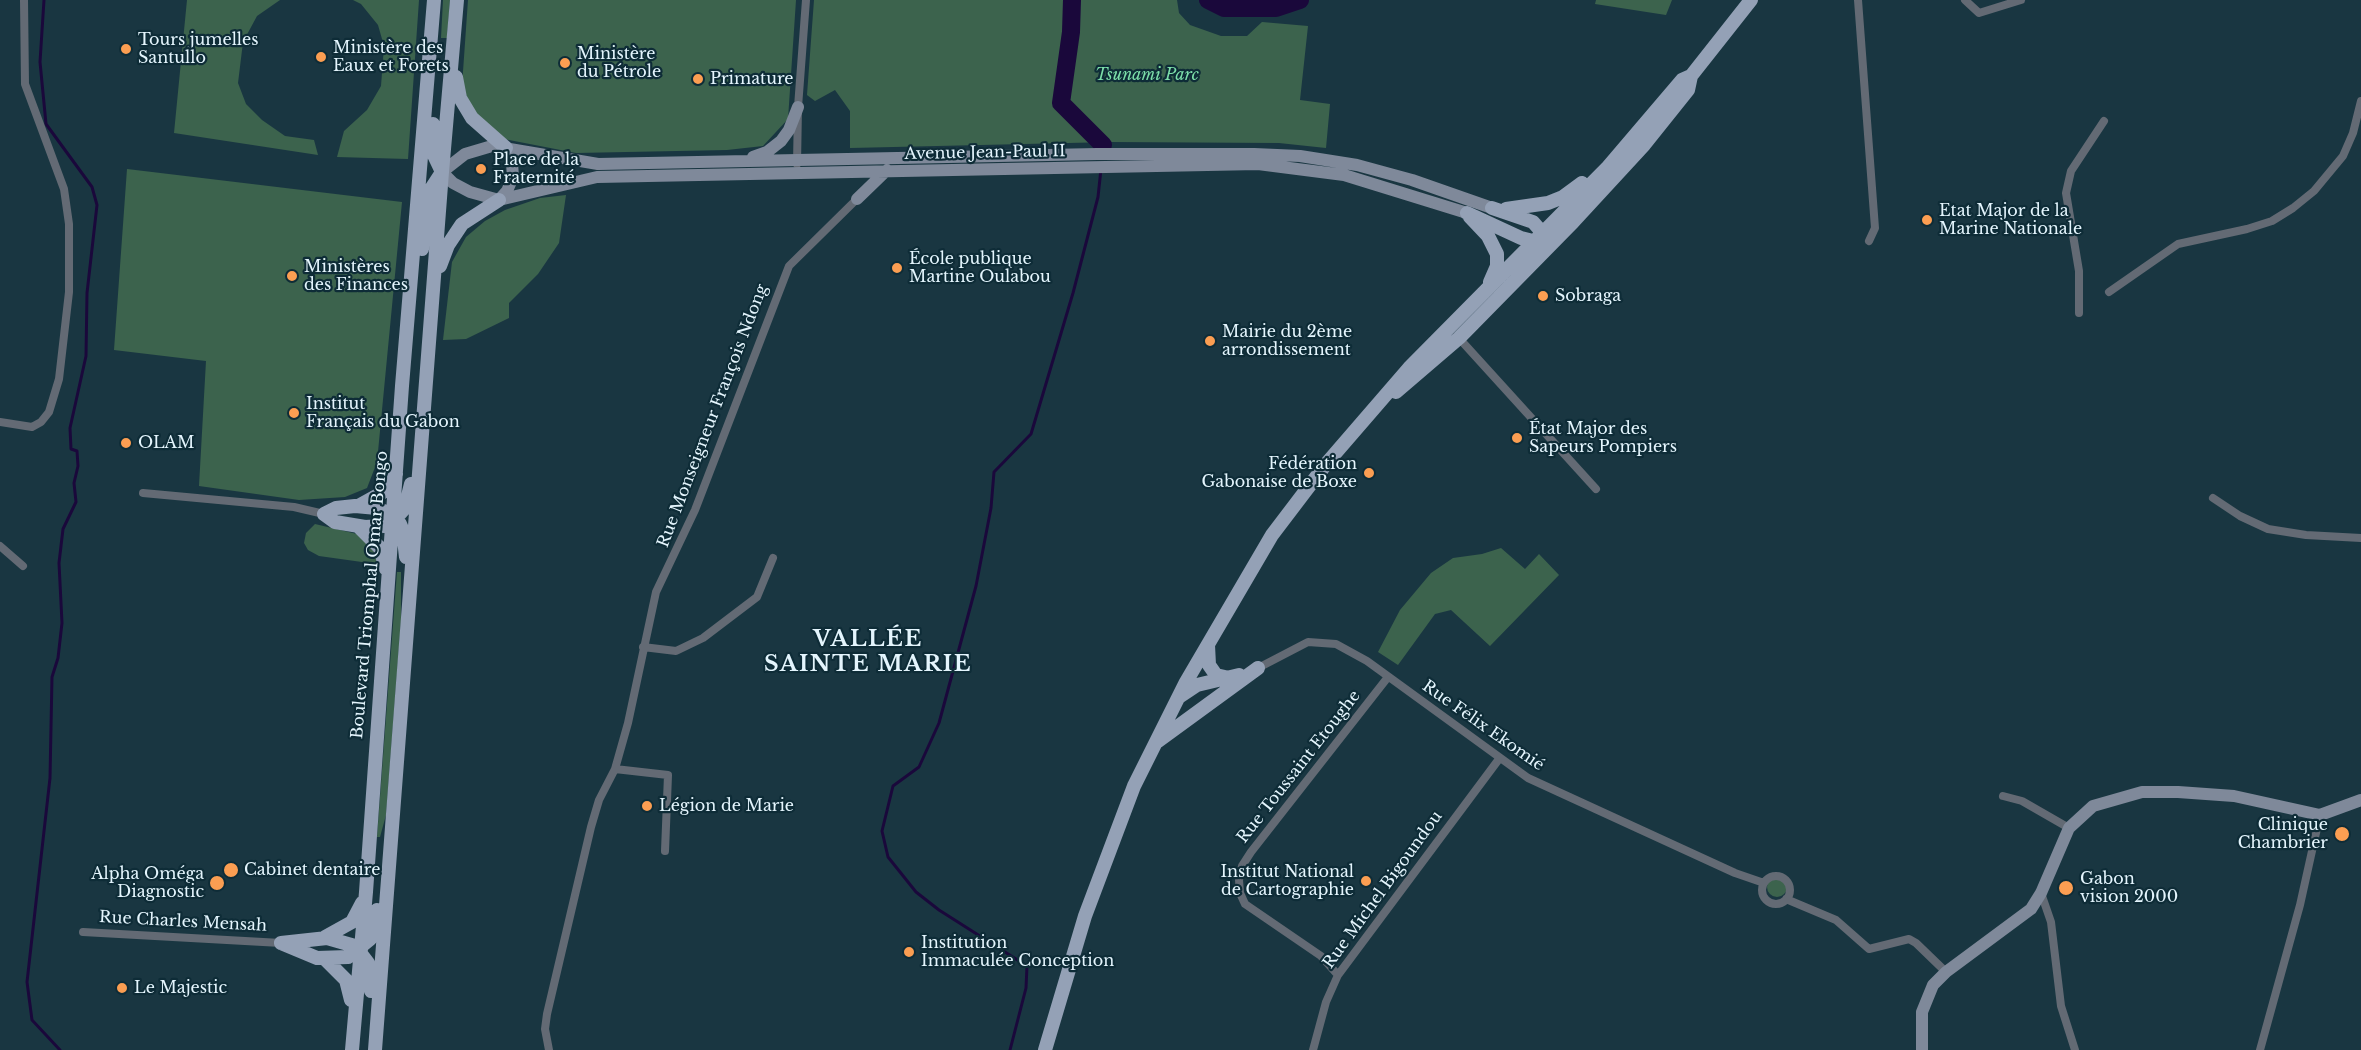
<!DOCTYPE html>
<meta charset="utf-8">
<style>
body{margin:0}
canvas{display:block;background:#193641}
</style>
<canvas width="2361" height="1050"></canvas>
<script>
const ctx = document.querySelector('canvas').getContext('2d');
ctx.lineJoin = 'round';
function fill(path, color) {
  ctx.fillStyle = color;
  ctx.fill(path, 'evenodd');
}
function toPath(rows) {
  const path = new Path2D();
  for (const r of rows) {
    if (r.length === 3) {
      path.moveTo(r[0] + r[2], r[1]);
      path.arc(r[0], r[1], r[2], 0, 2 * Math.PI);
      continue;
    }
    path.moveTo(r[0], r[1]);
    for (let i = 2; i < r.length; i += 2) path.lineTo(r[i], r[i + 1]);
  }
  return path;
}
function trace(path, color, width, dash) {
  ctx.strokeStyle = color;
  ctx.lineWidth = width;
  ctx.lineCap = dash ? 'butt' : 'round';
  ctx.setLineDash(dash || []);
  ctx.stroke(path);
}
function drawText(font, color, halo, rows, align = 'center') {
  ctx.font = font + ' "Libre Baskerville",serif';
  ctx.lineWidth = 4.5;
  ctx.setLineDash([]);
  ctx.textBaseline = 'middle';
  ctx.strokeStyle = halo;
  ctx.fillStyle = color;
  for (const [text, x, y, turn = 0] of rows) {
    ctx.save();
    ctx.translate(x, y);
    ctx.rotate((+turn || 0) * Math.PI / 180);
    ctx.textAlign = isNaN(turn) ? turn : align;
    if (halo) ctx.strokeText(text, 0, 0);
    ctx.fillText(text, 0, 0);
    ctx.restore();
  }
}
fill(toPath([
 [187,0,280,0,257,16,243,42,238,83,246,104,262,120,285,136,314,140,318,155,174,133],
 [353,0,419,0,408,159,337,157,344,131,367,110,381,86,384,46,378,25,361,4],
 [443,0,450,0,447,38,441,38],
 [468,0,796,0,788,119,763,146,727,150,576,153,504,139,473,111,462,86],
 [814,0,1177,0,1179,13,1190,25,1221,36,1247,36,1262,22,1308,26,1300,100,1330,104,1326,148,1279,143,1111,142,850,148,850,111,835,90,815,101,807,95],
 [1596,0,1672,0,1666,15,1595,4],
 [127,169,402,202,377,462,367,488,345,497,299,500,199,486,206,361,114,350],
 [566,195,559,243,538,274,509,303,509,318,466,339,443,340,452,262,466,237,485,221,505,210,540,198],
 [315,524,357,534,373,550,378,560,378,571,370,571,362,562,319,556,308,550,304,543,306,533],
 [1501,548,1525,569,1539,554,1559,575,1490,646,1451,610,1435,614,1398,665,1378,652,1400,610,1431,573,1453,558,1482,554],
 [397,572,401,572,401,621,386,815,380,837,377,837],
 [1777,887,10]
]), '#3c634d');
trace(toPath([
 [44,0,40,62,46,124,92,187,97,205,87,293,86,356,70,428,71,449,77,451,78,466,74,483,76,502,63,529,59,563,62,623,58,658,52,677,50,778,27,982,32,1020,60,1050],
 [1010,1050,1026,988,1027,966,939,910,916,892,888,857,882,831,893,786,919,767,939,723,976,586,991,508,994,472,1031,434,1073,293,1098,197,1101,169]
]), '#1a083b', 3);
trace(toPath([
 [1072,0,1071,32,1061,103,1103,145],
 [1208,0,1224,8,1276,8,1300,0]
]), '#1a083b', 18);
trace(toPath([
 [1858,0,1875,228,1869,241],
 [1965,0,1979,13,2021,0],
 [797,164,798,107,806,0],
 [2109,292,2178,244,2247,229,2272,221,2293,208,2314,191,2343,156,2353,133,2361,101],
 [2079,313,2079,271,2066,193,2071,171,2104,121],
 [1457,336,1596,489],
 [0,422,32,427,41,422,49,412,59,379,69,292,69,224,64,189,25,84,24,0],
 [143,493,294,507,324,514],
 [2213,498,2240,516,2268,529,2306,535,2361,538],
 [0,546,23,566],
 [643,647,676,651,703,638,757,597,773,558],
 [1258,668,1308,642,1336,644,1367,661,1528,778,1735,873,1764,883],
 [615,769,668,775,665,851],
 [2003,796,2022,801,2069,828],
 [1776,890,14],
 [2041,893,2051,922,2061,1006,2075,1050],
 [1786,899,1836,920,1869,949,1909,939,1916,943,1946,972],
 [83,932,281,943],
 [1338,975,1321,956,1245,904,1240,893,1239,880,1242,866,1251,852,1388,677],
 [549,1050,545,1029,547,1014,591,827,599,800,615,769,628,723,656,592,695,510,789,266,857,199],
 [1313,1050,1326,1002,1338,975,1499,759],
 [2260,1050,2300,905,2320,815]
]), '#636a74', 8);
trace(toPath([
 [753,157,767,152,781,141,789,130,798,107],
 [857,199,887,170],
 [499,200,507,191,513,177,512,163,506,148],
 [1467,213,1344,175,1258,164,597,177,499,200,470,192,453,183,442,172,465,154,492,146,598,164,1097,154,1254,154,1300,156,1357,165,1412,180,1492,208],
 [1922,1050,1922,1012,1933,985,1946,972,2031,909,2041,893,2069,828,2093,806,2142,792,2178,792,2234,796,2320,815,2361,800]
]), '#7f899a', 12);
trace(toPath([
 [456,77,460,98,472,118,506,148],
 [1492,208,1533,222,1540,230,1544,242],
 [1506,209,1548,203,1563,197,1582,183],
 [1467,213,1521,238,1533,241,1542,239],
 [1470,217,1488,236,1497,254,1497,266,1490,282],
 [422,249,427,195,442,172,433,153,433,124],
 [440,266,448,245,462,224,499,200],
 [1396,392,1459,338,1573,222,1644,145,1688,90,1691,76],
 [360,505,387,490,396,474],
 [359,527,380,548,386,569],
 [406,557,403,531,400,524,390,514,377,508,355,506,336,508,324,514,335,522,365,527,383,526,395,519,405,508,411,484],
 [1208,645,1209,665,1216,675,1229,678],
 [1179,697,1197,685,1239,675],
 [1158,741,1258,668],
 [325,937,352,922,362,903],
 [281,943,317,958,348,957,370,939,377,910],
 [281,943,327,938,355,946,368,963,371,991],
 [324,958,346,980,351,1000],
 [352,1050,366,892,402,386,434,0],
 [375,1050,442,172,457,0],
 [1045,1050,1085,916,1134,786,1186,682,1272,535,1326,464,1409,368,1607,168,1682,80,1691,76,1751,0]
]), '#94a1b6', 14);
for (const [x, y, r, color] of [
 [126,49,6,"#fb9e52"],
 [321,57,6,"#fb9e52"],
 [565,63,6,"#fb9e52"],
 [698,79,6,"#fb9e52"],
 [481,169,6,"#fb9e52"],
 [1927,220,6,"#fb9e52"],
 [897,268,6,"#fb9e52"],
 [292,276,6,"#fb9e52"],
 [1543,296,6,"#fb9e52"],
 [1210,341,6,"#fb9e52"],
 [294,413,6,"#fb9e52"],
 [1517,438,6,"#fb9e52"],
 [126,443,6,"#fb9e52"],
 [1369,473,6,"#fb9e52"],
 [647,806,6,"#fb9e52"],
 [2342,834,8,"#fb9e52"],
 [231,870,8,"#fb9e52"],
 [1366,881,6,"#fb9e52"],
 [217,883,8,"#fb9e52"],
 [2066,888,8,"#fb9e52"],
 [909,952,6,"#fb9e52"],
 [122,988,6,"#fb9e52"]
]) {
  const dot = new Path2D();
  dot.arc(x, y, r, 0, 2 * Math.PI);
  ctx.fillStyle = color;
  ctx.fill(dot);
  trace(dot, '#0e2c37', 2);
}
drawText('16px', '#e4f5fd', '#0e2c37', [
 ["Tours jumelles",138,40],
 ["Santullo",138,58],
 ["Ministère des",333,48],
 ["Eaux et Forets",333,66],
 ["Ministère",577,54],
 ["du Pétrole",577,72],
 ["Primature",710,79],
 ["Place de la",493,160],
 ["Fraternité",493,178],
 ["Etat Major de la",1939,211],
 ["Marine Nationale",1939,229],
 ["École publique",909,259],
 ["Martine Oulabou",909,277],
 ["Ministères",304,267],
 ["des Finances",304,285],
 ["Sobraga",1555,296],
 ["Mairie du 2ème",1222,332],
 ["arrondissement",1222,350],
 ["Institut",306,404],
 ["Français du Gabon",306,422],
 ["État Major des",1529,429],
 ["Sapeurs Pompiers",1529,447],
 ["OLAM",138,443],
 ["Fédération",1357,464,"right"],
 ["Gabonaise de Boxe",1357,482,"right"],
 ["Légion de Marie",659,806],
 ["Clinique",2328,825,"right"],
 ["Chambrier",2328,843,"right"],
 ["Cabinet dentaire",244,870],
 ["Institut National",1354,872,"right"],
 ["de Cartographie",1354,890,"right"],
 ["Alpha Oméga",204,874,"right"],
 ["Diagnostic",204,892,"right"],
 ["Gabon",2080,879],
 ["vision 2000",2080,897],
 ["Institution",921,943],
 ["Immaculée Conception",921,961],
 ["Le Majestic",134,988]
], 'left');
drawText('italic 16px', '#7ddfaa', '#0e2c37', [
 ["Tsunami Parc",1147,75]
]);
drawText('16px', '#e4f5fd', '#0e2c37', [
 ["Avenue Jean-Paul II",985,153,-1],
 ["Rue Monseigneur François Ndong",713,416,-69],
 ["Boulevard Triomphal Omar Bongo",370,595,-85],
 ["Rue Félix Ekomié",1483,726,35],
 ["Rue Toussaint Etoughe",1299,767,-52],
 ["Rue Michel Bigoundou",1383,890,-54],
 ["Rue Charles Mensah",183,922,3]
]);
ctx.letterSpacing = '1.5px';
drawText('bold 22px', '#e4f5fd', '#0e2c37', [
 ["VALLÉE",868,640],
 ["SAINTE MARIE",868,665]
]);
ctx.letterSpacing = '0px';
</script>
